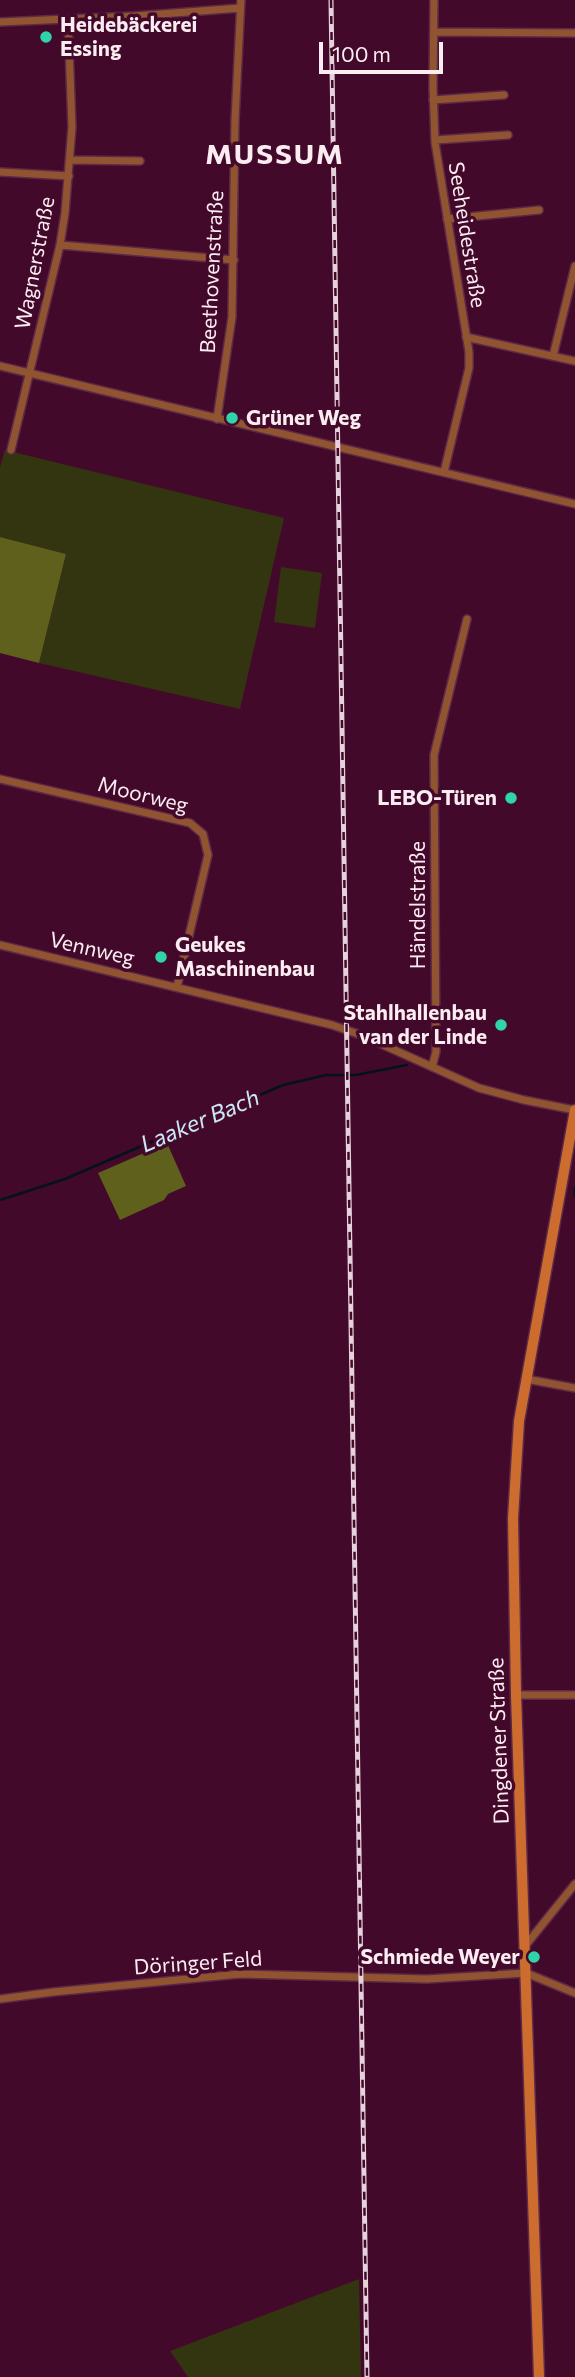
<!DOCTYPE html>
<meta charset="utf-8">
<style>
body{margin:0}
#map{position:relative;width:575px;height:2377px;overflow:hidden;background:#43092a;font-family:Commissioner,sans-serif}
canvas{display:block}
.scale{position:absolute;left:319px;top:42px;width:124px;height:32px;box-sizing:border-box;border:4px solid #fbecf2;border-top:0;padding-left:9px;font-size:21px;line-height:24px;white-space:nowrap;color:#fbecf2;-webkit-text-stroke:5px #43092a;paint-order:stroke}
</style>
<div id="map">
<canvas width="575" height="2377"></canvas>
<div class="scale">100 m</div>
</div>
<script>
const ctx = document.querySelector('canvas').getContext('2d');
ctx.lineJoin = 'round';
function fill(path, color) {
  ctx.fillStyle = color;
  ctx.fill(path, 'evenodd');
}
function toPath(rows) {
  const path = new Path2D();
  for (const r of rows) {
    path.moveTo(r[0], r[1]);
    for (let i = 2; i < r.length; i += 2) path.lineTo(r[i], r[i + 1]);
  }
  return path;
}
function trace(path, color, width, dash) {
  ctx.strokeStyle = color;
  ctx.lineWidth = width;
  ctx.lineCap = dash ? 'butt' : 'round';
  ctx.setLineDash(dash || []);
  ctx.stroke(path);
}
function drawText(font, color, halo, rows, align = 'center') {
  ctx.font = font + ' Commissioner,sans-serif';
  ctx.lineWidth = 7;
  ctx.setLineDash([]);
  ctx.textBaseline = 'middle';
  ctx.strokeStyle = halo;
  ctx.fillStyle = color;
  for (const [text, x, y, turn = 0] of rows) {
    ctx.save();
    ctx.translate(x, y);
    ctx.rotate((+turn || 0) * Math.PI / 180);
    ctx.textAlign = isNaN(turn) ? turn : align;
    if (halo) ctx.strokeText(text, 0, 0);
    ctx.fillText(text, 0, 0);
    ctx.restore();
  }
}
fill(toPath([
 [5,450,284,518,240,709,39,663,66,554,0,537,0,467],
 [281,567,322,573,315,628,274,622],
 [359,2279,361,2377,188,2377,170,2351]
]), '#333410');
fill(toPath([
 [0,537,66,554,39,663,0,653],
 [167,1143,186,1186,168,1194,164,1200,120,1220,98,1173]
]), '#5f601c');
trace(toPath([
 [575,1188,575,1196],
 [0,1200,65,1179,283,1085,326,1075,356,1075,407,1065]
]), '#03131b', 2.5);
const street = toPath([
 [434,0,433,87,435,142,469,352,469,368,444,472],
 [0,22,135,16,240,8],
 [434,32,575,33],
 [433,100,504,95],
 [435,140,508,135],
 [70,160,140,161],
 [0,172,69,176],
 [447,219,539,210],
 [60,245,234,260],
 [466,337,575,361],
 [553,356,575,266],
 [0,366,575,504],
 [217,419,232,317,235,120,241,0],
 [11,450,60,245,65,213,72,127,68,20],
 [0,779,190,823,203,834,208,855,177,987],
 [0,945,332,1025,361,1035,479,1088,524,1100,575,1110],
 [432,1067,436,1052,434,755,467,619],
 [526,1379,575,1388],
 [516,1695,575,1695],
 [525,1946,575,1884],
 [0,1999,53,1992,240,1974,427,1979,526,1973,575,1993]
]);
const secondary = toPath([
 [539,2377,516,1695,513,1518,519,1421,575,1110]
]);
trace(street, '#5d2946', 10);
trace(secondary, '#5d2946', 13);
trace(street, '#905431', 7);
trace(secondary, '#cc6d2f', 10);
const rail = toPath([
 [331,0,367,2377]
]);
trace(rail, '#e6d2db', 5);
trace(rail, '#43092a', 2.5, [8]);
for (const [x, y, r, color] of [
 [46,37,7,"#30d4aa"],
 [232,418,7,"#30d4aa"],
 [511,798,7,"#30d4aa"],
 [161,957,7,"#30d4aa"],
 [501,1025,7,"#30d4aa"],
 [534,1957,7,"#30d4aa"]
]) {
  const dot = new Path2D();
  dot.arc(x, y, r, 0, 2 * Math.PI);
  ctx.fillStyle = color;
  ctx.fill(dot);
  trace(dot, '#43092a', 2.5);
}
drawText('bold 21px', '#fbecf2', '#43092a', [
 ["Heidebäckerei",60,25],
 ["Essing",60,49],
 ["Grüner Weg",246,418],
 ["LEBO-Türen",497,798,"right"],
 ["Geukes",175,945],
 ["Maschinenbau",175,969],
 ["Stahlhallenbau",487,1013,"right"],
 ["van der Linde",487,1037,"right"],
 ["Schmiede Weyer",520,1957,"right"]
], 'left');
drawText('21px', '#fbecf2', '#43092a', [
 ["Seeheidestraße",467,235,81],
 ["Wagnerstraße",35,263,-79],
 ["Beethovenstraße",212,272,-87],
 ["Moorweg",143,795,14],
 ["Händelstraße",418,905,-90],
 ["Vennweg",92,949,13],
 ["Dingdener Straße",499,1741,-92],
 ["Döringer Feld",198,1963,-4]
]);
drawText('italic 23px', '#cce8f6', '#43092a', [
 ["Laaker Bach",200,1121,-23]
]);
ctx.letterSpacing = '2px';
drawText('bold 28px', '#fbecf2', '#43092a', [
 ["MUSSUM",275,155]
]);
ctx.letterSpacing = '0px';
</script>
